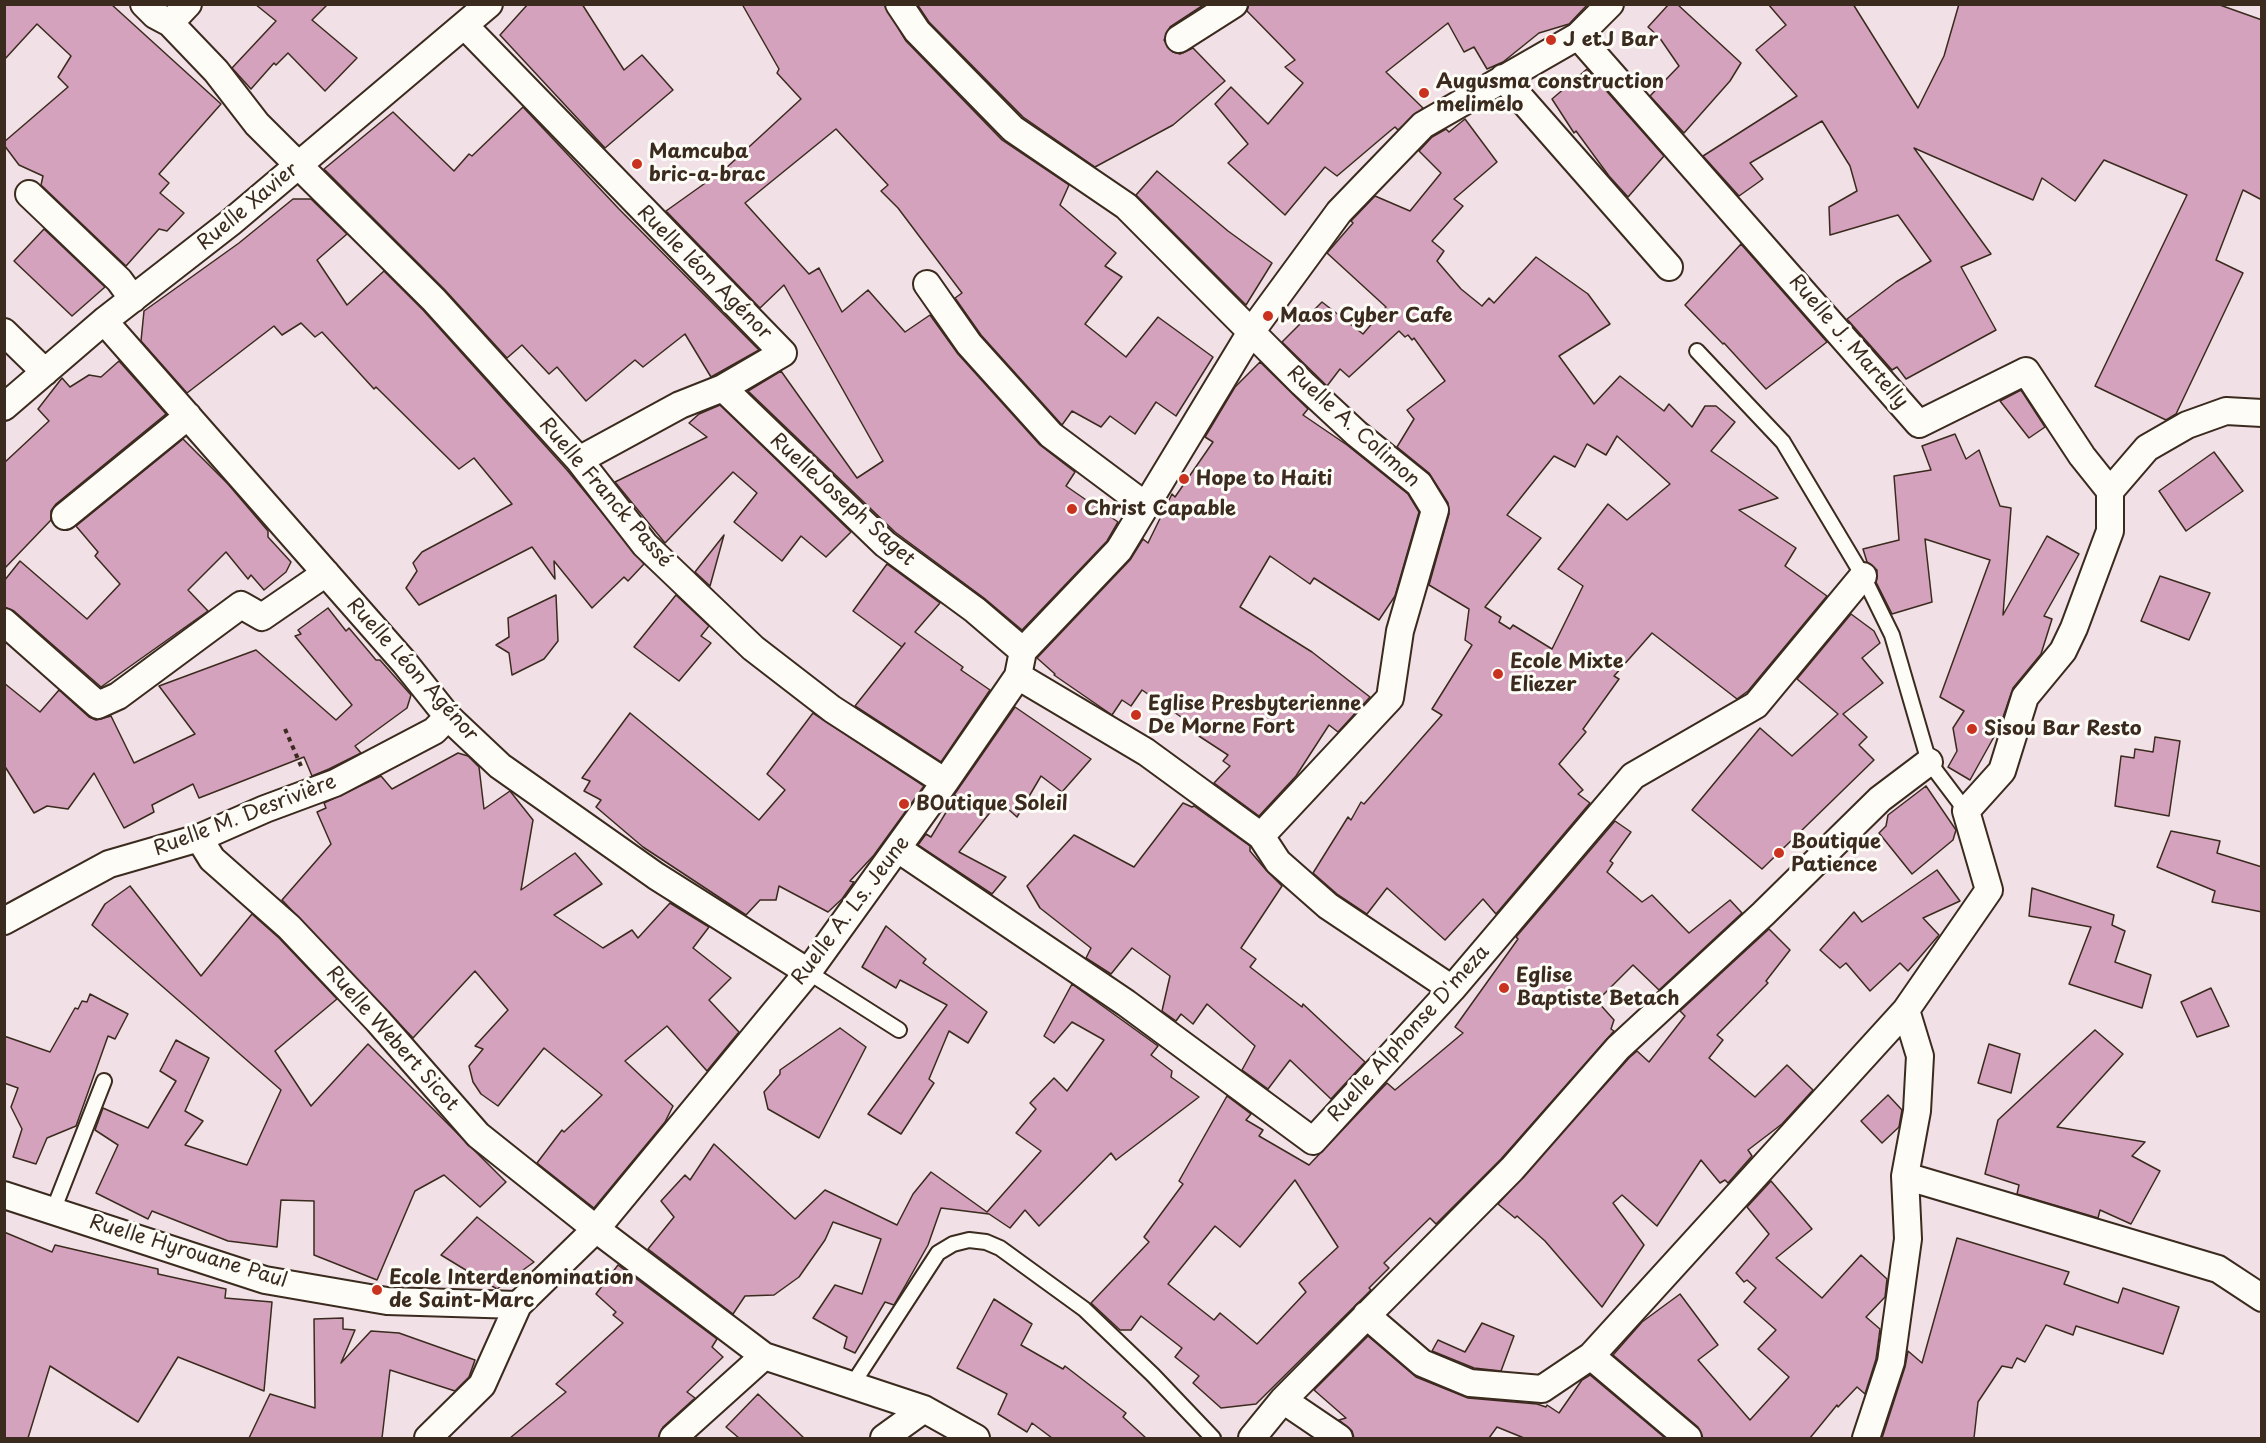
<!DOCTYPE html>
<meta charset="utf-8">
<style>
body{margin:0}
#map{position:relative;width:2266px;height:1443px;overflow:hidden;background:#f1e1e6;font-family:"Playpen Sans",sans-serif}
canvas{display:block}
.frame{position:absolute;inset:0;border:6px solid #3b2a1e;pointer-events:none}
</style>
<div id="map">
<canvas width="2266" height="1443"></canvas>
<div class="frame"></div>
</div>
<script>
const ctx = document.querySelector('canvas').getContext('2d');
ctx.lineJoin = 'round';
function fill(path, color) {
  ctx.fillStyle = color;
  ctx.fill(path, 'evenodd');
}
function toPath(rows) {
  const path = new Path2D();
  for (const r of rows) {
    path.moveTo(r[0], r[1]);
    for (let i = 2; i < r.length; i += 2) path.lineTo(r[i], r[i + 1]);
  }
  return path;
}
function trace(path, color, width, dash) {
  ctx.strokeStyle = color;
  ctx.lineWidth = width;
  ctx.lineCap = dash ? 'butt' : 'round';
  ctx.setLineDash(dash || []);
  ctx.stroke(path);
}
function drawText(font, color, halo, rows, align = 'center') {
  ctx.font = font + ' "Playpen Sans",sans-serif';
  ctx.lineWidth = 6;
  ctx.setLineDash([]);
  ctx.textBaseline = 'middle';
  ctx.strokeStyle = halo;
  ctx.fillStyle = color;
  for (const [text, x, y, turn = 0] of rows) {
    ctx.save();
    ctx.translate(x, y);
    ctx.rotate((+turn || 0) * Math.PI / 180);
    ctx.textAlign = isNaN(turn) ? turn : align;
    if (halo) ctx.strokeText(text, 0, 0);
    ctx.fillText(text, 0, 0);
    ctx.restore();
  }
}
const building = toPath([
 [4,4,111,4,221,104,159,174,169,183,160,193,184,213,167,231,159,229,126,266,41,185,43,176,19,165,4,145,4,142,68,87,58,77,71,56,37,24,4,60,4,4],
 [255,4,328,4,312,20,357,58,325,91,288,53,276,65,274,63,251,89,232,68,276,21,255,4],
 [528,4,582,4,624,70,642,55,673,90,605,148,500,35,528,4],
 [742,4,884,4,906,41,1002,140,1069,185,1060,205,1116,253,1105,266,1122,277,1085,324,1126,357,1158,317,1213,357,1176,416,1156,402,1135,434,1110,416,1101,427,1072,411,1062,425,981,335,955,298,962,293,898,208,881,191,888,185,836,129,745,203,809,274,819,268,842,312,868,290,905,332,930,315,958,354,1040,445,1075,472,1066,486,1118,522,1107,541,1022,630,984,598,895,532,748,391,781,371,857,478,883,461,784,285,760,308,666,211,725,169,801,99,777,73,779,69,742,4],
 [917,4,1205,4,1170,27,1164,40,1173,52,1180,54,1193,48,1225,81,1173,125,1095,167,1023,117,929,22,917,4],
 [1249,4,1588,4,1569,24,1539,33,1503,62,1487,69,1474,47,1464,52,1448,23,1386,72,1423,108,1398,130,1395,127,1390,131,1337,176,1325,167,1285,215,1228,163,1248,144,1215,104,1231,87,1268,124,1303,83,1285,67,1295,60,1247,11,1249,4],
 [1669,4,1677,4,1741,63,1730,81,1684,133,1650,96,1679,66,1659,37,1648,27,1669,4],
 [1768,4,1853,4,1918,108,1944,56,1959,4,2217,4,2262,20,2262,200,2243,190,2216,260,2243,273,2176,414,2166,420,2095,386,2187,195,2104,160,2075,201,2042,178,2033,200,1914,148,1991,254,1961,267,1996,330,1906,379,1897,367,1892,370,1847,319,1896,282,1931,261,1898,215,1830,235,1829,207,1857,191,1850,166,1822,121,1750,163,1763,179,1739,196,1703,156,1797,96,1756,50,1786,25,1768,4],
 [1587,69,1664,156,1628,197,1609,176,1576,131,1574,133,1552,99,1587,69],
 [523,107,619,209,759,350,711,377,685,334,643,367,635,360,586,401,557,367,549,374,522,345,507,358,445,290,324,169,393,112,454,171,469,154,472,156,523,107],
 [1465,119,1497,162,1454,199,1463,206,1432,241,1444,251,1437,261,1461,289,1482,306,1489,298,1494,303,1536,257,1588,294,1610,324,1559,356,1594,404,1620,376,1664,411,1669,404,1692,427,1705,406,1716,406,1735,422,1711,451,1778,498,1739,510,1796,548,1785,566,1827,596,1748,691,1737,699,1652,633,1614,676,1619,679,1583,729,1586,732,1559,764,1583,790,1578,794,1590,803,1496,914,1483,899,1445,940,1387,888,1367,914,1337,894,1313,873,1348,817,1351,820,1361,802,1364,804,1442,715,1432,709,1472,645,1465,640,1469,609,1429,585,1449,514,1448,503,1429,473,1397,447,1414,419,1407,410,1445,381,1414,338,1412,340,1408,335,1405,337,1399,331,1349,377,1340,369,1327,386,1282,342,1322,302,1363,334,1386,307,1327,253,1353,223,1351,221,1375,196,1410,211,1441,173,1419,151,1432,137,1446,129,1449,132,1465,119],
 [1617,436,1670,484,1627,520,1608,504,1558,569,1583,586,1552,649,1513,625,1510,629,1499,622,1501,617,1485,607,1541,538,1507,515,1554,456,1575,467,1587,444,1606,455,1617,436],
 [1157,171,1228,231,1272,263,1246,305,1136,195,1157,171],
 [293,199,311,199,347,234,317,260,347,305,384,271,423,310,567,470,644,564,628,581,624,577,592,608,554,561,555,579,532,547,419,605,406,588,417,571,413,563,422,552,512,504,474,458,459,469,376,387,374,389,322,332,315,337,301,323,282,335,274,326,187,393,141,341,144,311,239,243,293,199],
 [44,229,105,287,72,316,14,261,44,229],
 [1741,244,1827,342,1766,389,1724,343,1723,344,1685,305,1741,244],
 [119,361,166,414,56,504,51,511,51,520,4,569,4,463,49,421,38,409,62,378,70,387,89,375,101,377,119,361],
 [1260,362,1308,409,1303,415,1347,445,1408,494,1419,512,1395,596,1379,620,1314,578,1310,584,1270,556,1240,607,1312,652,1370,697,1338,732,1329,725,1296,776,1259,816,1214,783,1230,766,1223,761,1228,755,1182,725,1184,719,1142,690,1131,706,1122,700,1112,715,1054,675,1055,674,1037,658,1130,560,1143,539,1148,543,1172,494,1175,497,1213,442,1205,437,1235,387,1260,362],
 [2021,390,2045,427,2029,438,2000,401,2021,390],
 [720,405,851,532,826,557,801,536,782,561,734,522,757,493,733,472,665,543,615,482,707,437,689,423,699,414,720,405],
 [1955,434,1966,459,1979,450,2000,506,2011,508,2003,615,2047,536,2079,554,2044,616,2052,619,2041,654,2013,688,2000,726,1970,780,1948,767,1957,751,1953,728,1964,711,1940,697,1990,560,1925,539,1932,602,1892,614,1876,582,1877,570,1867,562,1863,549,1899,540,1894,476,1931,470,1922,446,1955,434],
 [183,439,228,484,268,531,268,537,291,562,286,572,264,590,251,575,248,579,226,552,188,590,208,611,101,687,14,611,4,607,4,581,20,561,87,619,120,584,95,556,98,552,76,526,183,439],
 [2214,452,2243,491,2186,531,2159,491,2214,452],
 [724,535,710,586,695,572,724,535],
 [887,564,940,603,915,632,963,667,961,670,990,690,941,762,855,706,905,643,902,647,853,611,887,564],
 [2160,576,2210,593,2189,640,2141,621,2160,576],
 [556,595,558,641,544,659,512,675,509,653,496,645,509,637,508,618,556,595],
 [676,595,709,626,701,636,711,643,679,681,634,647,676,595],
 [328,608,346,631,349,628,376,660,380,660,411,695,407,708,355,746,361,753,329,769,312,776,304,757,199,798,193,784,152,805,154,812,124,828,94,773,68,809,47,806,34,813,4,765,4,683,40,712,59,690,89,717,96,720,111,716,134,763,195,734,159,686,256,650,336,720,352,705,295,636,301,634,298,630,328,608],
 [1851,614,1874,631,1880,643,1862,658,1883,683,1843,714,1867,737,1859,745,1874,760,1762,869,1692,810,1760,728,1792,756,1838,714,1797,679,1851,614],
 [1015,707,1091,759,1062,792,1041,776,1017,817,999,801,959,852,1006,877,992,894,918,845,926,834,931,837,956,796,954,795,1015,707],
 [630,713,759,820,785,790,767,774,813,713,924,786,874,855,850,881,854,882,842,899,828,912,779,886,776,900,760,900,746,915,643,847,596,807,601,800,584,791,590,781,582,778,630,713],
 [2155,737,2180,741,2169,816,2115,806,2121,756,2134,758,2135,749,2153,752,2155,737],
 [458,753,468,756,479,767,484,809,510,791,533,820,521,890,575,853,602,884,554,915,603,948,632,930,638,938,670,903,709,927,693,948,731,978,709,1000,739,1032,707,1071,667,1026,625,1061,673,1106,665,1122,594,1208,537,1163,562,1130,564,1132,602,1095,544,1048,498,1106,481,1094,473,1082,469,1066,483,1049,475,1046,508,1010,475,971,413,1038,282,900,331,844,317,812,326,808,324,803,381,776,392,789,458,753],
 [1926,786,1956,830,1953,840,1912,874,1879,833,1886,826,1888,815,1926,786],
 [1183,803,1192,807,1194,806,1250,846,1250,851,1266,870,1282,886,1241,948,1256,959,1250,967,1302,1007,1303,1004,1365,1062,1331,1099,1290,1060,1268,1089,1242,1070,1255,1046,1207,1004,1193,1024,1181,1014,1176,1021,1162,1011,1170,976,1132,948,1111,974,1086,958,1091,948,1040,908,1027,886,1074,835,1134,867,1183,803],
 [1615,821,1631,832,1610,861,1613,863,1607,872,1642,902,1652,895,1689,933,1730,900,1742,913,1659,990,1633,965,1597,1001,1614,1020,1611,1029,1614,1031,1501,1159,1436,1224,1430,1218,1384,1263,1389,1268,1369,1288,1371,1290,1256,1404,1221,1408,1193,1383,1199,1376,1175,1357,1182,1348,1141,1316,1131,1330,1120,1330,1091,1303,1149,1242,1144,1237,1183,1184,1179,1181,1227,1096,1251,1114,1246,1120,1263,1130,1259,1136,1309,1165,1387,1083,1395,1090,1463,1033,1455,1027,1518,939,1516,937,1615,821],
 [1295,1180,1338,1247,1299,1283,1306,1292,1257,1344,1220,1313,1214,1320,1168,1284,1215,1226,1240,1247,1295,1180],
 [2171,831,2220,841,2217,853,2262,867,2262,912,2212,902,2215,891,2157,867,2171,831],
 [1937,870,1960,901,1923,918,1939,935,1908,971,1900,963,1870,991,1846,963,1840,968,1820,950,1854,912,1862,922,1937,870],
 [130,886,201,976,252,914,279,938,337,999,275,1051,311,1106,368,1044,506,1182,480,1207,444,1175,415,1191,377,1280,314,1255,314,1201,281,1200,277,1247,228,1241,152,1211,148,1219,96,1193,118,1145,95,1130,103,1108,148,1128,176,1081,160,1071,176,1040,209,1058,185,1111,203,1121,185,1145,247,1165,281,1090,92,925,105,904,130,886],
 [2032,888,2114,915,2112,925,2125,931,2115,962,2151,975,2142,1008,2069,984,2091,927,2029,916,2032,888],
 [886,926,926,959,923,963,987,1012,968,1043,949,1031,929,1079,934,1083,901,1134,868,1114,947,1005,900,980,896,988,862,967,886,926],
 [1769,929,1790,950,1766,981,1768,983,1717,1035,1723,1040,1709,1058,1755,1097,1787,1065,1813,1090,1782,1124,1748,1150,1752,1156,1728,1183,1725,1180,1720,1183,1701,1160,1657,1226,1622,1195,1613,1203,1644,1245,1602,1307,1545,1241,1517,1216,1515,1218,1498,1204,1629,1058,1637,1051,1649,1062,1685,1016,1680,1011,1769,929],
 [1072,984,1158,1046,1151,1055,1172,1071,1171,1077,1199,1097,1116,1160,1111,1153,1039,1226,1025,1210,1010,1228,989,1214,941,1208,928,1245,905,1286,894,1305,885,1302,855,1353,844,1348,847,1337,813,1318,835,1285,862,1294,881,1239,833,1222,825,1240,799,1277,774,1295,745,1296,733,1314,648,1249,674,1217,661,1201,685,1175,690,1180,714,1144,795,1219,825,1190,897,1225,913,1194,931,1172,987,1212,1041,1151,1016,1133,1036,1109,1030,1103,1054,1078,1067,1091,1104,1040,1072,1022,1054,1043,1044,1036,1072,984],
 [2211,988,2229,1026,2197,1037,2181,1002,2211,988],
 [90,994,128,1014,115,1039,108,1036,76,1126,47,1138,36,1164,13,1157,22,1129,11,1107,18,1088,4,1083,4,1036,50,1052,75,1008,78,1009,82,1001,87,1002,90,994],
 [840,1028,866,1047,819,1138,768,1109,764,1092,780,1074,780,1070,840,1028],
 [2095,1030,2123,1054,2057,1127,2145,1142,2132,1156,2160,1171,2131,1224,2100,1210,2098,1218,2017,1194,2019,1185,1985,1174,1998,1120,2095,1030],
 [1989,1044,2020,1054,2011,1093,1978,1083,1989,1044],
 [1888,1095,1902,1110,1899,1127,1882,1143,1861,1121,1888,1095],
 [1771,1181,1812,1229,1776,1258,1822,1298,1861,1255,1887,1279,1885,1297,1866,1317,1880,1329,1876,1359,1865,1394,1857,1387,1838,1407,1837,1405,1810,1438,1703,1438,1698,1427,1613,1355,1642,1322,1680,1294,1718,1345,1698,1360,1750,1420,1789,1377,1758,1349,1776,1330,1744,1302,1756,1288,1747,1280,1744,1282,1736,1273,1769,1234,1747,1207,1771,1181],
 [477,1217,534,1262,497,1289,441,1255,477,1217],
 [4,1232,52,1252,55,1245,158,1269,158,1274,226,1289,225,1298,272,1302,264,1391,178,1357,138,1422,50,1366,28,1438,4,1438,4,1232],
 [1957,1238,2069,1272,2064,1284,2118,1303,2123,1288,2179,1307,2163,1354,2076,1326,2073,1335,2046,1325,2025,1362,2017,1358,2012,1368,2002,1366,1978,1402,1974,1438,1882,1438,1905,1367,1908,1351,1922,1363,1957,1238],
 [618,1265,717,1339,712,1347,723,1357,687,1392,695,1398,663,1427,658,1438,510,1438,566,1392,556,1384,623,1323,613,1315,616,1312,596,1294,618,1265],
 [994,1299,1032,1324,1021,1345,1063,1369,1065,1366,1126,1413,1123,1417,1146,1438,1052,1438,1032,1423,1027,1432,998,1414,1007,1394,957,1368,994,1299],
 [343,1318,343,1329,355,1330,341,1363,371,1331,399,1333,475,1360,469,1377,455,1391,390,1370,382,1438,249,1438,270,1394,315,1408,314,1319,343,1318],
 [1482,1323,1514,1336,1501,1371,1474,1368,1432,1351,1438,1340,1465,1352,1482,1323],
 [1368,1336,1416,1377,1468,1398,1537,1404,1546,1407,1547,1405,1559,1413,1582,1380,1590,1375,1665,1438,1524,1438,1497,1427,1489,1438,1354,1438,1352,1431,1339,1420,1346,1418,1314,1390,1368,1336],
 [758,1394,804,1438,739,1438,726,1427,758,1394]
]);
fill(building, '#d5a2bd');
trace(building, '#3b2a1e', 1.5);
const service = toPath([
 [1697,351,1783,442,1863,576,1892,635,1929,762,1966,811],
 [808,972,899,1030],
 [53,1211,104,1081],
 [852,1385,938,1253,953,1244,969,1240,986,1242,1000,1248,1084,1309,1153,1375,1213,1438]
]);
const minor = toPath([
 [144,4,155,15,170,23],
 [188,4,170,23,216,71,257,124,434,300,579,460,645,545,753,648,832,709,945,782],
 [899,4,917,31,1013,129,1126,206,1302,383,1357,434,1419,484,1435,510,1400,631,1390,698,1261,836],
 [465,26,783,353,723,388,680,405,579,460],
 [1578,36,1919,424,2026,371,2082,456,2110,491,2110,531,2074,628,2063,651,2025,697,2002,771,1966,811,1989,890,1906,1010,1920,1056,1917,1111,1905,1176,1908,1239,1891,1362,1866,1438],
 [1179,39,1234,4],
 [1503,78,1669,267],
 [29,194,119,280,133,299],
 [927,284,969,344,1051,435,1146,506],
 [104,321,404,662,448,717,500,766,656,876,808,972],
 [4,332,45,372],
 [723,388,885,544,975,610,1023,651],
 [4,407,104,321,230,223,489,4],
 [2110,491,2147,448,2187,425,2226,411,2262,413],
 [65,516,188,416],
 [4,622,98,705,118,696,241,605,262,617,326,573],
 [1018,676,1146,752,1261,836,1278,862,1328,906,1452,989],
 [199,838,212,859,289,927,378,1021,478,1135,596,1229,764,1356,924,1409,976,1438],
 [898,849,1126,1003,1313,1141,1452,989,1633,776,1756,705,1863,576],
 [4,921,109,864,199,838,265,809,335,783,434,731,448,717],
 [1905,1176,2218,1269,2262,1298],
 [4,1195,265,1280,387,1301,518,1305],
 [1366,1315,1422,1363,1470,1383,1542,1389,1591,1356,1906,1010],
 [1591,1356,1688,1438],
 [1283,1400,1339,1438],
 [428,1438,482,1385,518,1305,596,1229,808,972,945,782,1018,676,1023,651,1119,550,1251,332,1339,212,1423,125,1578,36,1610,4],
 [673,1438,764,1356],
 [884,1438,924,1409],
 [1252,1438,1283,1400,1512,1169,1618,1048,1763,914,1880,799,1929,762]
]);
trace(service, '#3b2a1e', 18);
trace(minor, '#3b2a1e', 30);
trace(toPath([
 [285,729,301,766]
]), '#3b2a1e', 4, [4.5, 4.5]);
trace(service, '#fdfcf7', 14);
trace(minor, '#fdfcf7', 26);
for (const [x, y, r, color] of [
 [1551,40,6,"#c8321e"],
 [1424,93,6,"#c8321e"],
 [637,164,6,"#c8321e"],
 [1268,316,6,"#c8321e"],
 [1184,479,6,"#c8321e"],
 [1072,509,6,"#c8321e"],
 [1498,674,6,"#c8321e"],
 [1136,715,6,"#c8321e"],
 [1972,729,6,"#c8321e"],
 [904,804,6,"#c8321e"],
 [1779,853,6,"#c8321e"],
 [1504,988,6,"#c8321e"],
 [377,1290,6,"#c8321e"]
]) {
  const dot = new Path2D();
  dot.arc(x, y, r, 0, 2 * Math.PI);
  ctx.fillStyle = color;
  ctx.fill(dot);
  trace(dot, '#fdfcf7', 2);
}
drawText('bold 20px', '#3b2a1e', '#fdfcf7', [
 ["J etJ Bar",1563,40],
 ["Augusma construction",1436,82],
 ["melimelo",1436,105],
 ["Mamcuba",649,152],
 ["bric-a-brac",649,175],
 ["Maos Cyber Cafe",1280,316],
 ["Hope to Haiti",1196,479],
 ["Christ Capable",1084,509],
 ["Ecole Mixte",1510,662],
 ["Eliezer",1510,685],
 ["Eglise Presbyterienne",1148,704],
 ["De Morne Fort",1148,727],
 ["Sisou Bar Resto",1984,729],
 ["B0utique Soleil",916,804],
 ["Boutique",1791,842],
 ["Patience",1791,865],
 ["Eglise",1516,976],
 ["Baptiste Betach",1516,999],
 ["Ecole Interdenomination",389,1278],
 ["de Saint-Marc",389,1301]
], 'left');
drawText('20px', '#3b2a1e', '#fdfcf7', [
 ["Ruelle Xavier",248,207,-40],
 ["Ruelle léon Agénor",704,273,45],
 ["Ruelle J. Martelly",1848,342,49],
 ["Ruelle A. Colimon",1353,427,42],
 ["Ruelle Franck Passé",605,493,49],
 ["RuelleJoseph Saget",842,500,42],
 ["Ruelle Léon Agénor",412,670,48],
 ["Ruelle M. Desrivière",245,816,-21],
 ["Ruelle A. Ls. Jeune",851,911,-53],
 ["Ruelle Alphonse D'meza",1409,1034,-48],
 ["Ruelle Webert Sicot",392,1039,48],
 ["Ruelle Hyrouane Paul",188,1252,17]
]);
</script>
